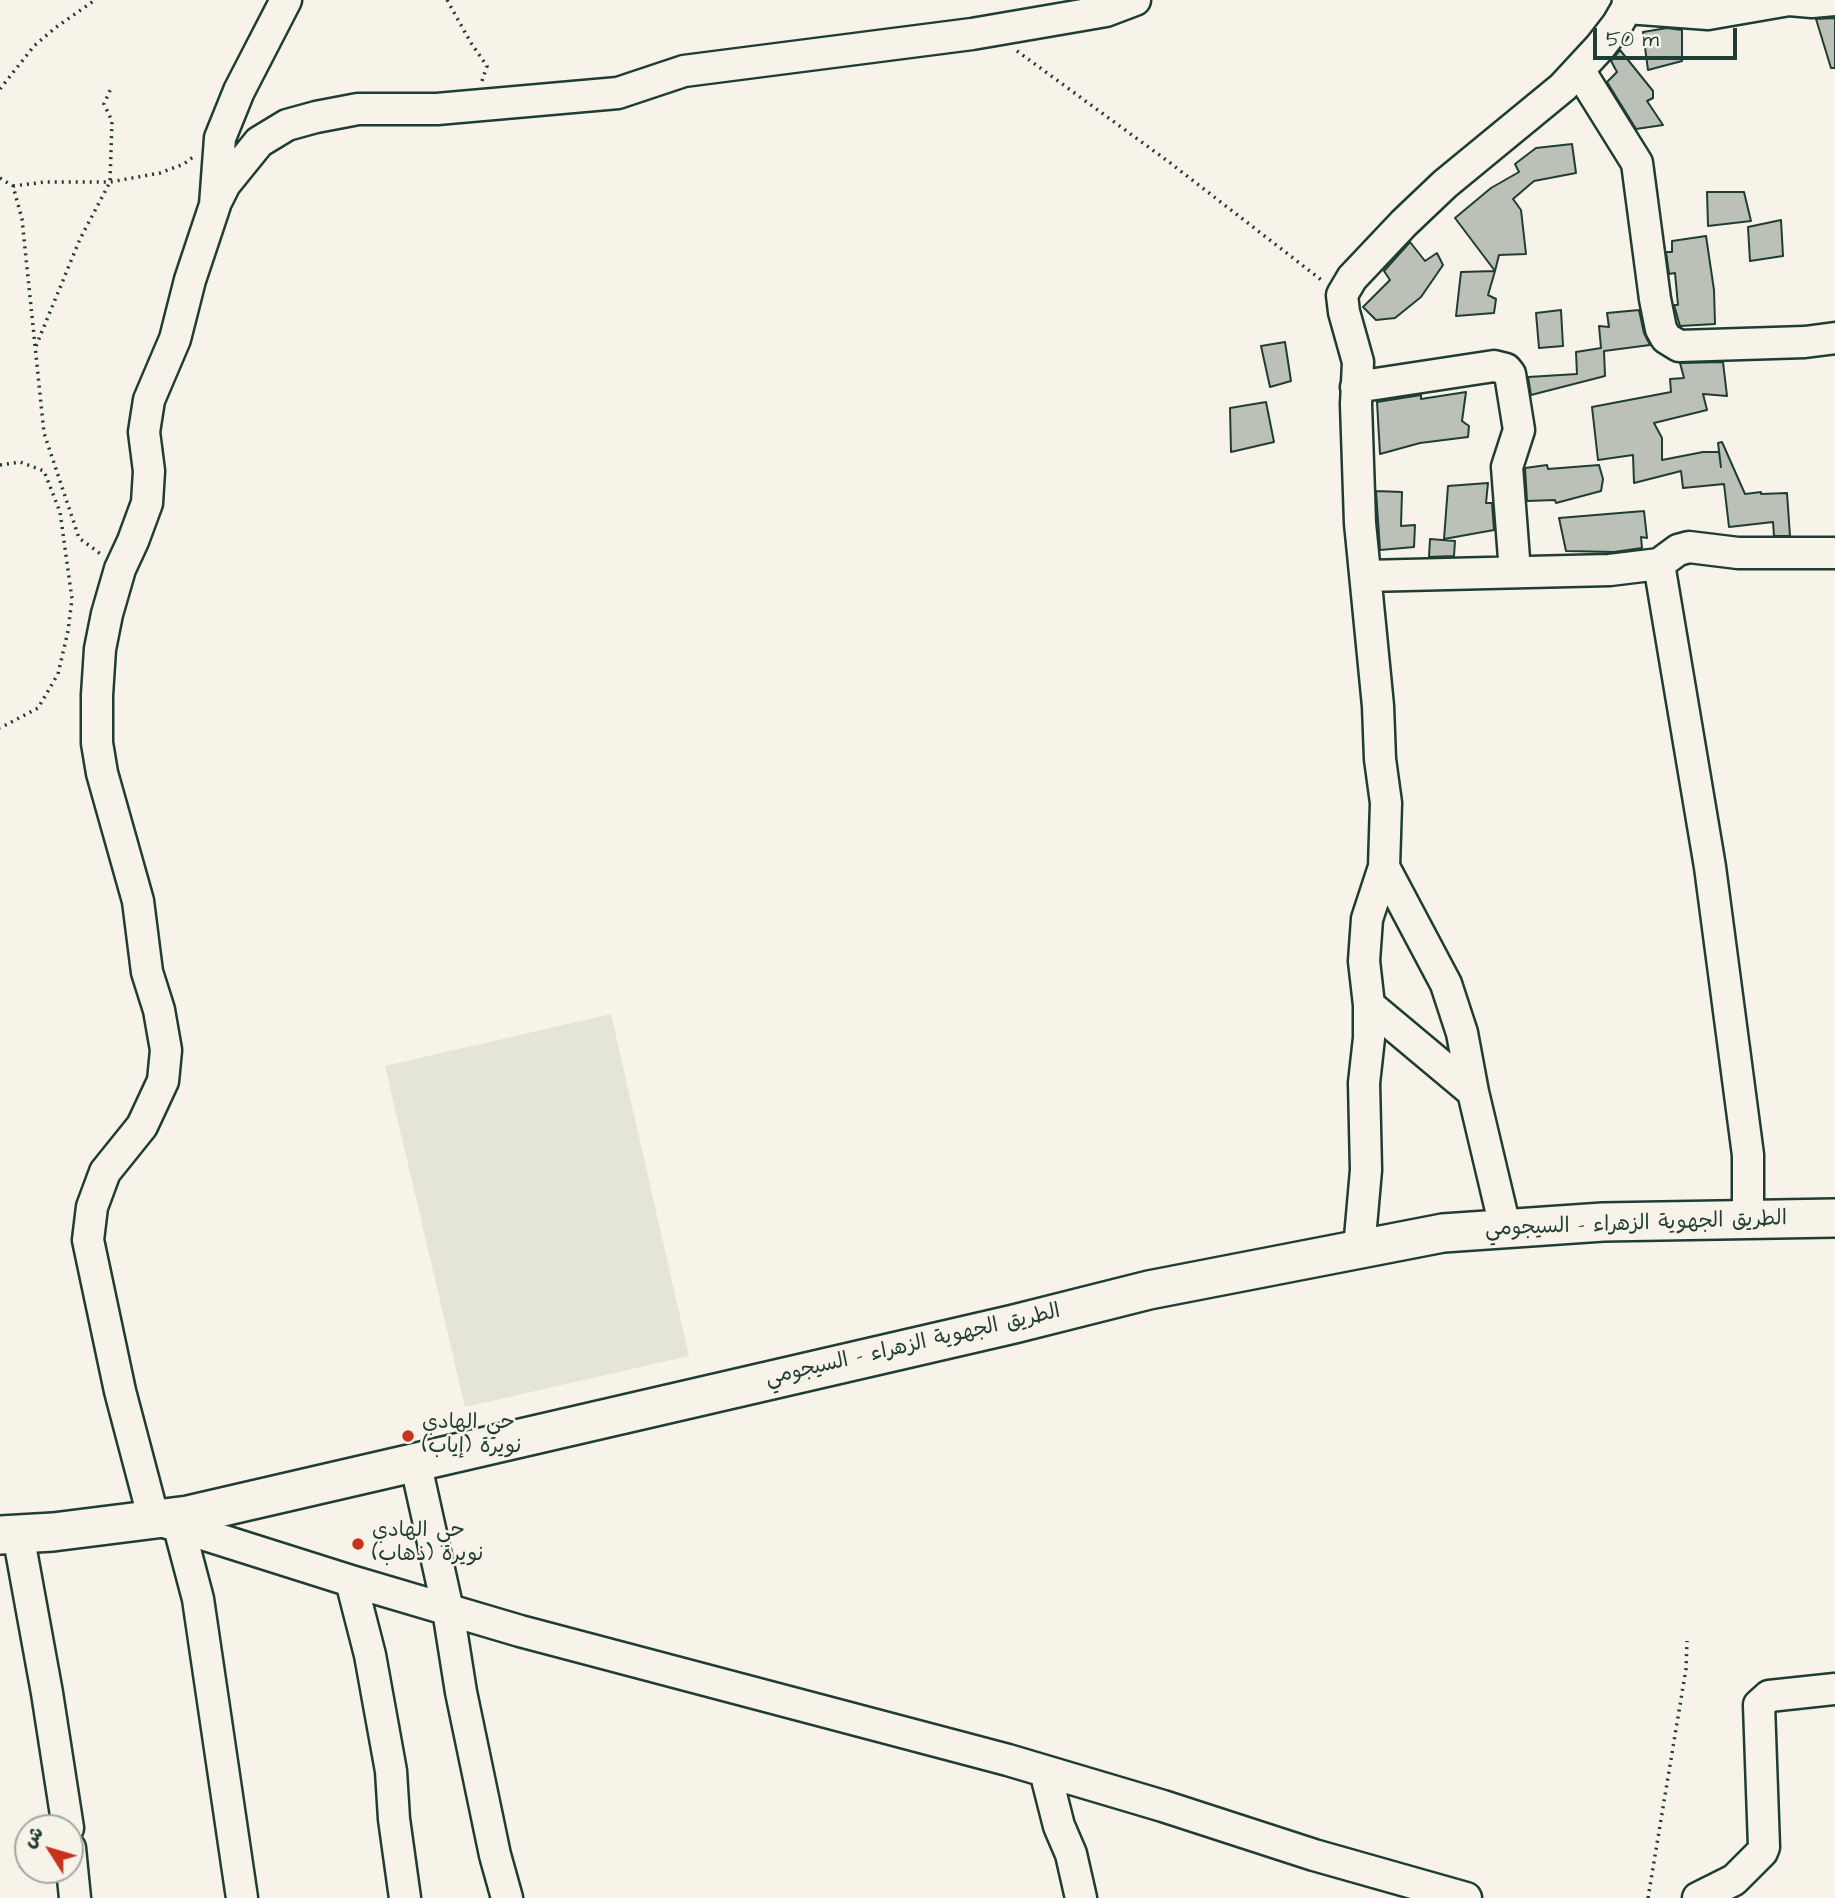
<!DOCTYPE html>
<meta charset="utf-8">
<style>
body{margin:0}
#map{position:relative;width:1835px;height:1898px;overflow:hidden;background:#f7f3e8;font-family:"Architects Daughter","Playpen Sans Arabic",sans-serif}
canvas{display:block}
.north{position:absolute;left:14px;top:1814px;width:70px;height:70px;box-sizing:border-box;background:#f7f3e8;border:2px solid #a1aaa0;border-radius:50%;rotate:307deg;font-size:19px;font-weight:700;line-height:28px;text-align:center;color:#1f3d34}
.north::after{content:'';display:block;margin:auto;width:24px;height:32px;background:#c8321e;clip-path:polygon(50% 0,100% 100%,50% 72%,0 100%)}
.scale{position:absolute;left:1593px;top:28px;width:144px;height:32px;box-sizing:border-box;border:4px solid #1f3d34;border-top:0;padding-left:9px;font-size:21px;line-height:24px;white-space:nowrap;color:#1f3d34;-webkit-text-stroke:5px #f7f3e8;paint-order:stroke}
</style>
<div id="map">
<canvas width="1835" height="1898"></canvas>
<div class="north">ش</div>
<div class="scale">50 m</div>
</div>
<script>
const ctx = document.querySelector('canvas').getContext('2d');
ctx.lineJoin = 'round';
function fill(path, color) {
  ctx.fillStyle = color;
  ctx.fill(path, 'evenodd');
}
function toPath(rows) {
  const path = new Path2D();
  for (const r of rows) {
    path.moveTo(r[0], r[1]);
    for (let i = 2; i < r.length; i += 2) path.lineTo(r[i], r[i + 1]);
  }
  return path;
}
function trace(path, color, width, dash) {
  ctx.strokeStyle = color;
  ctx.lineWidth = width;
  ctx.lineCap = dash ? 'butt' : 'round';
  ctx.setLineDash(dash || []);
  ctx.stroke(path);
}
function drawText(font, color, halo, rows, align = 'center') {
  ctx.font = font + ' "Architects Daughter","Playpen Sans Arabic",sans-serif';
  ctx.lineWidth = 5;
  ctx.setLineDash([]);
  ctx.textBaseline = 'middle';
  ctx.strokeStyle = halo;
  ctx.fillStyle = color;
  for (const [text, x, y, turn = 0] of rows) {
    ctx.save();
    ctx.translate(x, y);
    ctx.rotate((+turn || 0) * Math.PI / 180);
    ctx.textAlign = isNaN(turn) ? turn : align;
    if (halo) ctx.strokeText(text, 0, 0);
    ctx.fillText(text, 0, 0);
    ctx.restore();
  }
}
fill(toPath([
 [611,1014,689,1356,465,1407,385,1066]
]), '#e5e4d9');
const building = toPath([
 [1835,18,1835,68,1831,68,1816,19,1835,18],
 [1667,28,1682,30,1682,61,1648,70,1643,32,1667,28],
 [1620,50,1653,91,1653,98,1647,101,1663,125,1636,129,1607,82,1617,72,1611,61,1620,50],
 [1572,144,1576,173,1534,181,1513,199,1521,210,1526,254,1499,255,1495,271,1455,218,1491,188,1519,172,1515,164,1536,148,1572,144],
 [1707,192,1744,192,1751,221,1708,226,1707,192],
 [1781,220,1783,256,1750,261,1748,227,1781,220],
 [1706,236,1714,290,1715,324,1680,326,1674,305,1678,305,1675,273,1669,274,1666,252,1672,252,1672,241,1706,236],
 [1410,242,1425,261,1437,253,1443,265,1421,297,1395,318,1376,320,1363,307,1390,280,1384,271,1410,242],
 [1495,271,1488,295,1496,299,1494,313,1456,316,1461,272,1495,271],
 [1561,310,1563,346,1539,348,1536,313,1561,310],
 [1639,310,1644,333,1650,345,1604,351,1605,376,1531,395,1528,377,1577,374,1576,352,1601,348,1599,326,1609,327,1607,313,1639,310],
 [1285,342,1291,381,1270,387,1261,346,1285,342],
 [1723,362,1727,396,1703,394,1707,410,1654,423,1662,438,1662,460,1703,452,1719,452,1721,467,1718,443,1722,442,1745,494,1761,492,1761,494,1787,493,1790,536,1774,536,1773,522,1729,527,1724,484,1683,488,1681,471,1634,483,1633,455,1598,460,1592,407,1671,392,1670,379,1684,378,1680,363,1723,362],
 [1466,392,1462,421,1469,426,1468,437,1420,443,1380,454,1377,402,1421,395,1421,399,1466,392],
 [1266,402,1274,442,1231,452,1230,408,1266,402],
 [1547,465,1548,469,1599,465,1603,479,1601,491,1556,503,1555,500,1527,501,1525,468,1547,465],
 [1488,483,1486,503,1492,503,1494,530,1444,539,1448,486,1488,483],
 [1376,491,1402,492,1401,526,1415,525,1414,547,1380,550,1376,491],
 [1644,511,1647,538,1641,537,1642,548,1614,552,1566,551,1559,518,1644,511],
 [1430,539,1455,541,1454,556,1429,557,1430,539]
]);
fill(building, '#bbc1b6');
trace(building, '#1f3d34', 2);
const minor = toPath([
 [1627,8,1708,14,1789,0,1812,2,1835,0],
 [1579,70,1637,163,1655,299,1661,329,1666,338,1679,346,1805,342,1835,338],
 [217,200,225,184,259,142,287,125,316,117,358,109,437,109,618,93,684,71,972,34,1106,11,1135,0],
 [1356,387,1494,366,1506,369,1510,374,1519,430,1507,467,1515,572],
 [1659,564,1710,867,1748,1155,1748,1221],
 [1366,576,1610,570,1659,564,1678,550,1689,547,1738,553,1835,553],
 [1384,867,1446,984,1462,1033,1473,1092,1505,1227],
 [1369,1005,1473,1092],
 [1359,1249,1366,1170,1364,1083,1369,1038,1369,1005,1364,961,1367,919,1384,867,1386,803,1380,759,1378,706,1360,523,1356,404,1358,362,1344,312,1342,295,1352,278,1404,223,1445,184,1563,87,1600,47,1617,25,1627,8,1628,0],
 [415,1461,448,1610,461,1692,495,1855,507,1898],
 [154,1520,120,1391,88,1240,92,1207,105,1172,142,1126,163,1081,166,1050,159,1010,147,972,138,901,102,773,97,743,97,695,100,649,107,614,120,569,133,541,147,503,149,471,144,432,149,400,175,339,190,280,215,205,220,138,239,91,286,0],
 [158,1520,351,1581,520,1631,1008,1760,1163,1806,1314,1855,1466,1898],
 [179,1527,198,1599,242,1898],
 [18,1534,47,1693,68,1828],
 [351,1581,370,1655,391,1771,394,1819,405,1898],
 [1045,1771,1059,1826,1071,1854,1081,1898],
 [70,1848,75,1898],
 [1698,1898,1734,1880,1762,1852,1764,1847,1759,1705,1769,1696,1835,1689]
]);
const major = toPath([
 [0,1535,53,1532,188,1515,1014,1324,1149,1290,1443,1233,1603,1222,1835,1218]
]);
trace(minor, '#1f3d34', 35);
trace(major, '#1f3d34', 42);
trace(toPath([
 [447,0,471,43,487,66,482,81],
 [1017,51,1169,162,1324,282],
 [0,89,34,46,55,28,95,0],
 [0,178,13,186,22,219,44,433,79,538,102,555],
 [13,186,45,182,110,182,160,173,184,164,193,157],
 [36,346,80,239,110,182,112,121,104,104,111,88],
 [0,465,20,462,44,471,60,512,72,599,68,631,58,674,38,708,0,728],
 [1648,1898,1686,1669,1687,1641]
]), '#1f3d34', 3.5, [2, 5]);
trace(minor, '#f7f3e8', 30);
trace(major, '#f7f3e8', 37);
for (const [x, y, r, color] of [
 [408,1436,7,"#c8321e"],
 [358,1544,7,"#c8321e"]
]) {
  const dot = new Path2D();
  dot.arc(x, y, r, 0, 2 * Math.PI);
  ctx.fillStyle = color;
  ctx.fill(dot);
  trace(dot, '#f7f3e8', 2.5);
}
drawText('21px', '#1f3d34', '#f7f3e8', [
 ["الطريق الجهوية الزهراء - السيجومي",1636,1225,-2],
 ["الطريق الجهوية الزهراء - السيجومي",913,1346,-13]
]);
drawText('21px', '#1f3d34', '#f7f3e8', [
 ["حي الهادي",422,1424],
 ["نويرة (إياب)",422,1448],
 ["حي الهادي",372,1532],
 ["نويرة (ذهاب)",372,1556]
], 'left');
</script>
